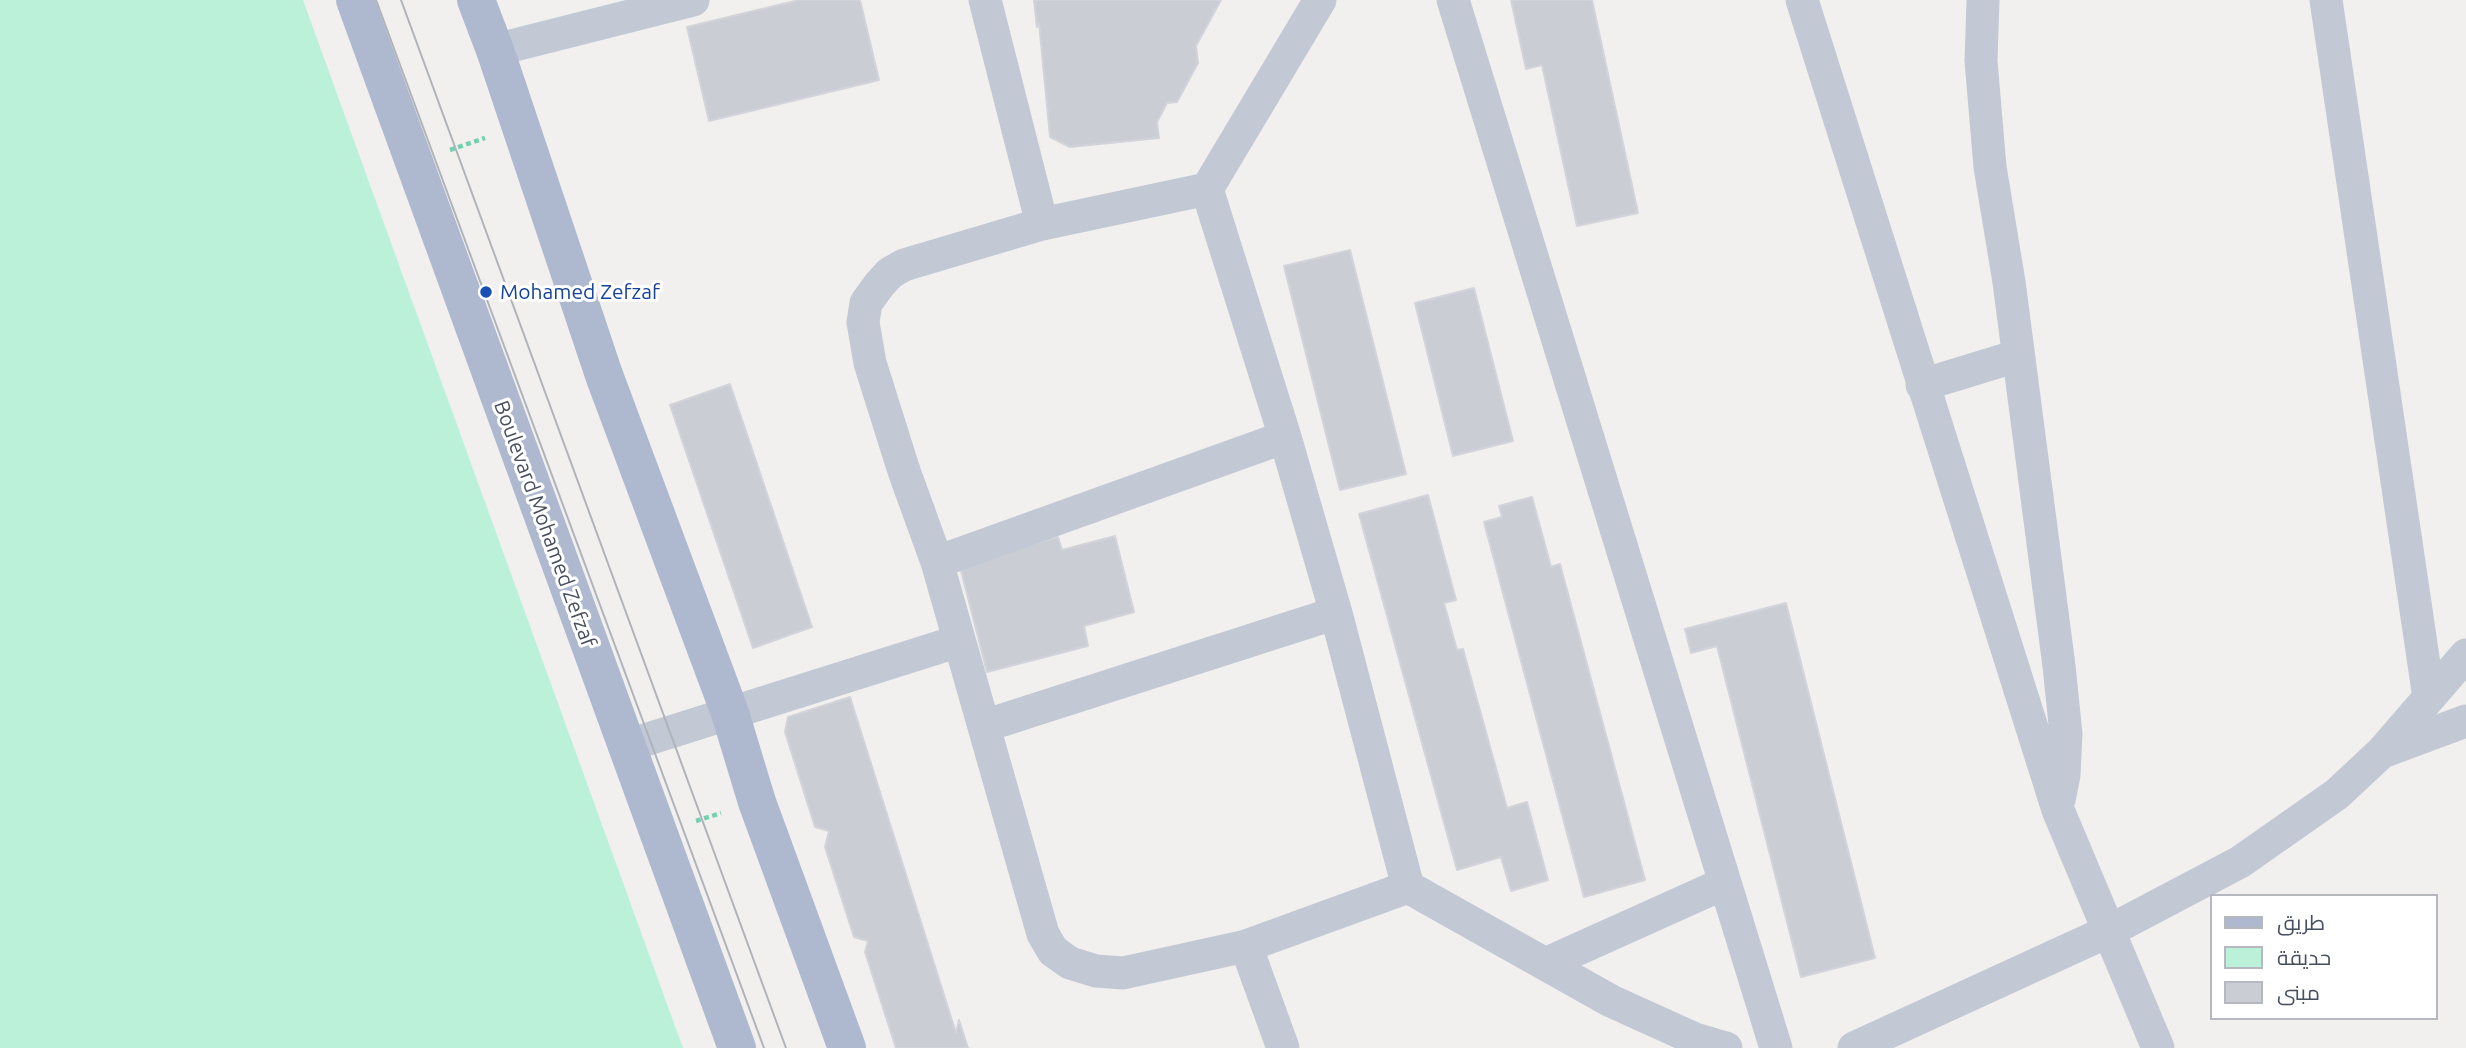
<!DOCTYPE html>
<meta charset="utf-8">
<style>
body{margin:0}
#map{position:relative;width:2466px;height:1048px;overflow:hidden;background:#f2f0ef;font-family:Ubuntu,Cairo,sans-serif}
canvas{display:block}
.legend{position:absolute;left:2210px;top:894px;width:228px;height:126px;box-sizing:border-box;background:#fff;border:2px solid #b5b9bf;margin:0;padding:9px 12px;list-style:none;font-size:21px;color:#474f5e}
.legend li{display:flex;align-items:center;gap:14px;height:35px}
.legend b{width:35px;border:2px solid #b5b9bf}
</style>
<div id="map">
<canvas width="2466" height="1048"></canvas>
<ul class="legend">
<li><b style="height:9px;background:#aeb9cf"></b>طريق</li>
<li><b style="height:19px;background:#bcf1d9"></b>حديقة</li>
<li><b style="height:19px;background:#cbcdd5"></b>مبنى</li>
</ul>
</div>
<script>
const ctx = document.querySelector('canvas').getContext('2d');
ctx.lineJoin = 'round';
function fill(path, color) {
  ctx.fillStyle = color;
  ctx.fill(path, 'evenodd');
}
function toPath(rows) {
  const path = new Path2D();
  for (const r of rows) {
    path.moveTo(r[0], r[1]);
    for (let i = 2; i < r.length; i += 2) path.lineTo(r[i], r[i + 1]);
  }
  return path;
}
function trace(path, color, width, dash) {
  ctx.strokeStyle = color;
  ctx.lineWidth = width;
  ctx.lineCap = dash ? 'butt' : 'round';
  ctx.setLineDash(dash || []);
  ctx.stroke(path);
}
function drawText(font, color, halo, rows, align = 'center') {
  ctx.font = font + ' Ubuntu,sans-serif';
  ctx.lineWidth = 6;
  ctx.setLineDash([]);
  ctx.textBaseline = 'middle';
  ctx.strokeStyle = halo;
  ctx.fillStyle = color;
  for (const [text, x, y, turn = 0] of rows) {
    ctx.save();
    ctx.translate(x, y);
    ctx.rotate((+turn || 0) * Math.PI / 180);
    ctx.textAlign = isNaN(turn) ? turn : align;
    if (halo) ctx.strokeText(text, 0, 0);
    ctx.fillText(text, 0, 0);
    ctx.restore();
  }
}
fill(toPath([
 [0,0,303,0,683,1048,0,1048]
]), '#bcf1d9');
const building = toPath([
 [799,0,860,0,879,80,709,121,687,27,799,0],
 [1034,0,1221,0,1196,46,1198,63,1177,102,1167,103,1157,122,1159,138,1070,147,1050,137,1039,23,1037,27,1034,0],
 [1511,0,1592,0,1638,213,1577,226,1542,65,1526,69,1511,0],
 [1350,250,1406,474,1340,490,1284,266,1350,250],
 [1474,288,1513,441,1453,456,1415,303,1474,288],
 [730,384,812,627,753,648,670,405,730,384],
 [1428,495,1456,600,1444,603,1457,650,1463,649,1507,808,1527,802,1548,880,1511,891,1501,857,1457,870,1359,514,1428,495],
 [1532,497,1551,567,1560,564,1645,880,1584,897,1484,522,1502,517,1499,506,1532,497],
 [1115,536,1134,612,1084,626,1088,646,987,672,959,563,1058,537,1062,550,1115,536],
 [1786,603,1875,958,1801,977,1717,646,1691,653,1685,629,1786,603],
 [850,697,956,1033,959,1020,968,1048,896,1048,865,952,868,941,854,937,825,847,829,831,815,827,785,732,788,717,850,697]
]);
fill(building, '#cbcdd5');
trace(building, '#d3d4db', 2);
trace(toPath([
 [450,150,485,138],
 [696,821,721,813]
]), '#73d0b1', 4.5, [5, 3.5]);
trace(toPath([
 [985,0,1042,224],
 [1320,0,1207,189,1042,224,904,265,890,273,879,285,866,303,863,322,870,363,904,471,937,562,1043,934,1053,951,1070,963,1096,971,1123,973,1246,946,1408,887],
 [1453,0,1776,1048],
 [1802,0,2058,810,2158,1048],
 [1983,0,1981,61,1990,167,2009,282,2059,666,2066,734,2064,775,2059,800],
 [2326,0,2429,698],
 [495,50,693,0],
 [1207,189,1285,437,1336,613,1408,887,1611,1001,1695,1039,1726,1048],
 [1922,385,2017,356],
 [937,562,1285,437],
 [984,726,1336,613],
 [626,746,959,641],
 [2385,751,2466,721],
 [1246,946,1283,1048],
 [1545,964,1725,883],
 [1854,1048,2109,931,2240,862,2337,794,2382,752,2466,655]
]), '#c2c9d5', 33);
trace(toPath([
 [355,0,737,1048],
 [476,0,495,50,604,375,730,713,757,802,847,1048]
]), '#aeb9cf', 38);
trace(toPath([
 [376,0,764,1048],
 [401,0,786,1048]
]), '#b1b3ba', 2);
for (const [x, y, r, color] of [
 [486,292,7,"#1a4fb4"]
]) {
  const dot = new Path2D();
  dot.arc(x, y, r, 0, 2 * Math.PI);
  ctx.fillStyle = color;
  ctx.fill(dot);
  trace(dot, '#fff', 2.5);
}
drawText('21px', '#164399', '#fff', [
 ["Mohamed Zefzaf",500,292]
], 'left');
drawText('21px', '#474f5e', '#fff', [
 ["Boulevard Mohamed Zefzaf",545,524,70]
]);
</script>
